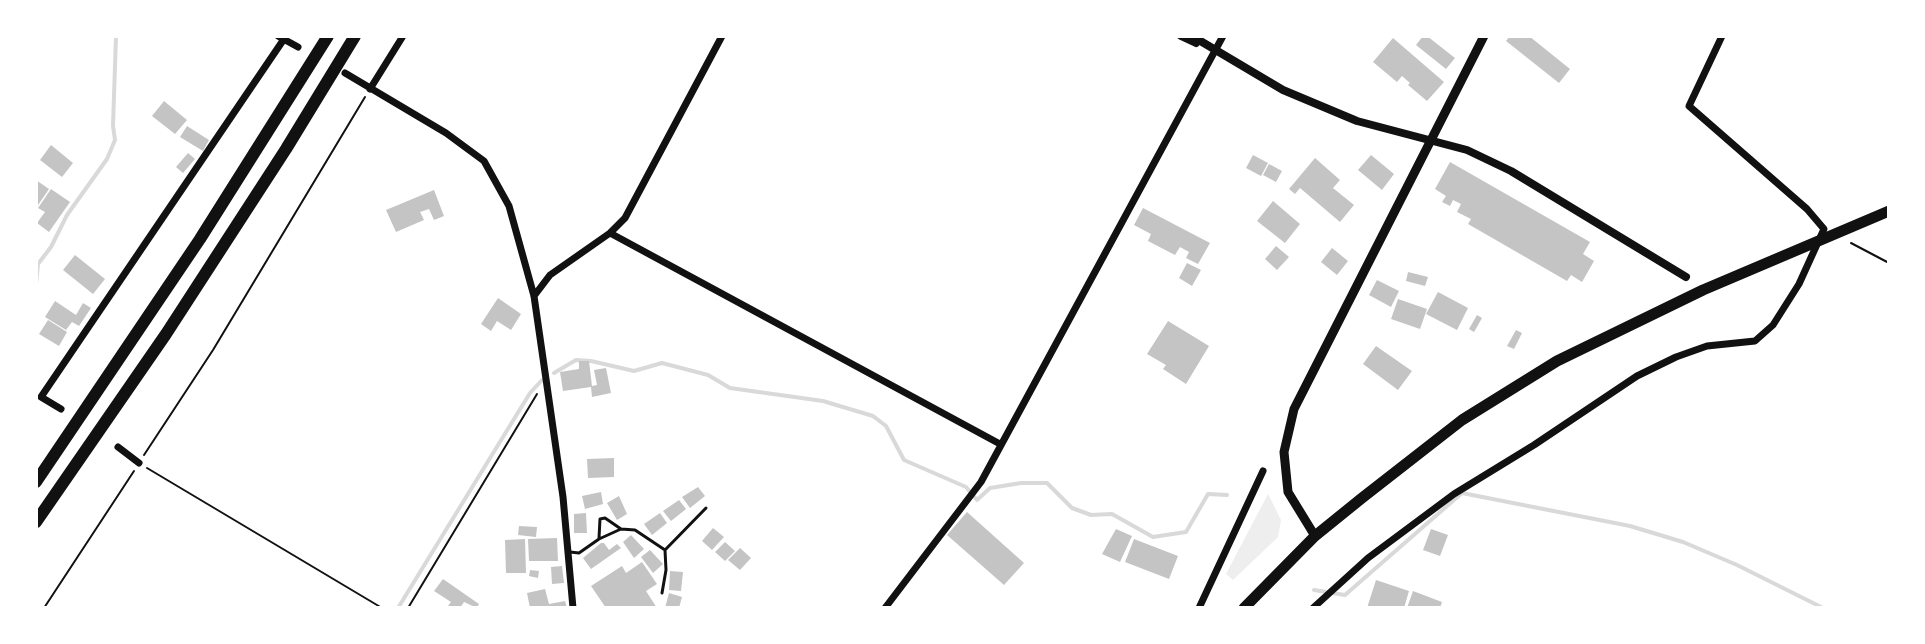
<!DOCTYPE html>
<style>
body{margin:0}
#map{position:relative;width:1925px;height:644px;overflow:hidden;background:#fff;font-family:"Public Sans",sans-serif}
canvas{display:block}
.frame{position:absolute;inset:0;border:38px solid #fff;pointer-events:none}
</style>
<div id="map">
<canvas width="1925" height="644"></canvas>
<div class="frame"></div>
</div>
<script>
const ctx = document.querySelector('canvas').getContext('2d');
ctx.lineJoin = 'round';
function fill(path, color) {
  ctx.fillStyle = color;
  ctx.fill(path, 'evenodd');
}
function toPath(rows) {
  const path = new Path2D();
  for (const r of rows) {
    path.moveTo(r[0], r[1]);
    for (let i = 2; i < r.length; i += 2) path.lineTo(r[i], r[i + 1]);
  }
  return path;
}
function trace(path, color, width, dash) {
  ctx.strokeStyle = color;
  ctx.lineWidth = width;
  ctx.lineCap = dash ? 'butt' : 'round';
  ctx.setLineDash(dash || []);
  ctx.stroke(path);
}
fill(toPath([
 [1268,494,1281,520,1278,537,1233,580,1226,574]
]), '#eee');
trace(toPath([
 [36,284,38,264,51,247,67,215,107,159,115,140,113,126,116,36],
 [554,373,576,360,591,361,634,371,662,363,708,375,730,388,823,401,873,416,886,426,904,460,966,487,977,500,990,488,1021,483,1047,483,1072,508,1091,515,1112,514,1153,537,1186,532,1208,494,1227,495],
 [1314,590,1345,595,1462,493,1630,526,1683,542,1737,565,1823,608],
 [398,608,530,393,542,380]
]), '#d9d9d9', 4);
fill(toPath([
 [1423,36,1427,36,1455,58,1446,69,1416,45],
 [1510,36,1529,36,1570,69,1559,83,1506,41],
 [1393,38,1444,82,1427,101,1408,85,1410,83,1402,76,1397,82,1373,62],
 [164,101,187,120,175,134,152,116],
 [187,126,209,140,203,151,180,137],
 [51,145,73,163,62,177,40,160],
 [188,153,195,159,183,173,176,167],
 [1253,155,1268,163,1261,176,1246,168],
 [1371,155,1394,174,1382,190,1358,170],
 [1315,158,1340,180,1333,188,1354,205,1340,222,1300,188,1295,194,1289,189],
 [1450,162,1590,242,1583,254,1594,261,1582,282,1571,275,1567,281,1468,224,1471,219,1457,212,1461,204,1453,200,1450,206,1442,202,1446,196,1435,189],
 [1269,164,1282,171,1276,182,1263,175],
 [36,180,49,189,36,208],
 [51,189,70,202,49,232,37,223,45,212,38,208],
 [434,190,444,216,434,220,429,209,420,212,424,220,396,232,386,210],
 [1273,201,1300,224,1285,243,1257,221],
 [1143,208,1210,243,1198,264,1186,258,1189,252,1180,247,1175,255,1148,241,1151,234,1134,225],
 [1276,246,1289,257,1277,270,1265,259],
 [1332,248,1348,261,1337,275,1321,262],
 [75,255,105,279,93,294,63,270],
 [1187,263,1201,270,1192,286,1179,278],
 [1408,272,1428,277,1425,286,1406,281],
 [1377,280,1399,291,1391,307,1369,295],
 [1438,292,1468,308,1457,330,1426,314],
 [498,298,521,314,511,330,497,321,491,331,481,324],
 [1398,299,1427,309,1420,329,1391,319],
 [55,301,76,315,83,303,91,308,79,326,72,322,66,330,45,317],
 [1477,315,1482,318,1474,332,1469,329],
 [48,320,67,332,59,346,39,334],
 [1168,321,1209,346,1186,384,1163,369,1166,365,1147,354],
 [1516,330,1522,333,1514,349,1507,346],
 [1376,346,1412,371,1398,390,1363,364],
 [579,361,589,361,592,386,597,385,594,370,606,368,611,393,592,397,591,387,563,391,560,372,579,369],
 [614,458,614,477,588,478,587,459],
 [698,487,705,496,690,508,682,497],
 [601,492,603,504,585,509,582,496],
 [619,496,627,514,617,520,607,503],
 [679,500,686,509,671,521,663,511],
 [967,512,1024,563,1004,585,947,535],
 [586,513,587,533,574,533,574,514],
 [660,513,667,523,652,535,644,524],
 [519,526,537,527,536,537,518,535],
 [713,528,724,537,712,550,702,541],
 [1116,529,1132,536,1120,562,1102,554],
 [1431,529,1448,535,1440,556,1423,550],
 [631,535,644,549,634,558,623,542],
 [557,538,558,561,529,561,528,539],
 [525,539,526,573,506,573,505,540],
 [1134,539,1178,556,1169,579,1125,562],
 [725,542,735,551,725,561,715,552],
 [601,543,604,543,609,550,617,544,621,548,591,569,583,558],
 [740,548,751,558,740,570,728,560],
 [650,550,663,564,653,573,641,557],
 [642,562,657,584,646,591,657,608,606,608,591,586,622,566,626,573],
 [562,566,564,583,552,584,551,567],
 [530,570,539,571,538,578,529,576],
 [670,571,683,572,681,591,669,590],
 [443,579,479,604,477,608,464,602,460,608,448,606,451,602,434,591],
 [1376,580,1409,591,1404,608,1367,608],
 [545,589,549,604,565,601,567,608,540,608,539,606,530,608,527,593],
 [1413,591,1442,602,1440,608,1407,608],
 [669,593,682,597,679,608,665,608]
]), '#c4c4c4');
trace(toPath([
 [1851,243,1889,263],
 [144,455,213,350,365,97],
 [147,468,382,608],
 [44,608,134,471],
 [408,608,537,394]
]), '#111', 2);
trace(toPath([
 [599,538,600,519,605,518,621,529],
 [570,552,579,553,599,539,621,529,635,530,665,550,706,508],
 [662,593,666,570,665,550]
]), '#111', 3);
trace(toPath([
 [278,36,298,47],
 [345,73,446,133,484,161,509,206,534,296,563,497,573,608],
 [370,89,403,36],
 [610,233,1000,444],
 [534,296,550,275,610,233,625,218,722,36],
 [61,409,41,397,286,36],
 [118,447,139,463],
 [885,608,981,482,1223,36],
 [1199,608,1263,471],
 [1313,608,1368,558,1454,494,1534,445,1637,376,1676,357,1707,346,1755,341,1773,325,1799,284,1824,229,1807,209,1689,106,1722,36]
]), '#111', 7);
trace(toPath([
 [1181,36,1196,43],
 [1192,36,1283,90,1357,121,1467,150,1511,171,1686,277]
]), '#111', 8);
trace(toPath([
 [1315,536,1288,492,1284,452,1294,409,1484,36]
]), '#111', 9);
trace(toPath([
 [1244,608,1315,536,1362,498,1462,420,1557,361,1703,290,1889,211]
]), '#111', 11);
trace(toPath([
 [36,482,200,239,328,36],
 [36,522,166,334,286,149,355,36]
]), '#111', 12);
</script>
